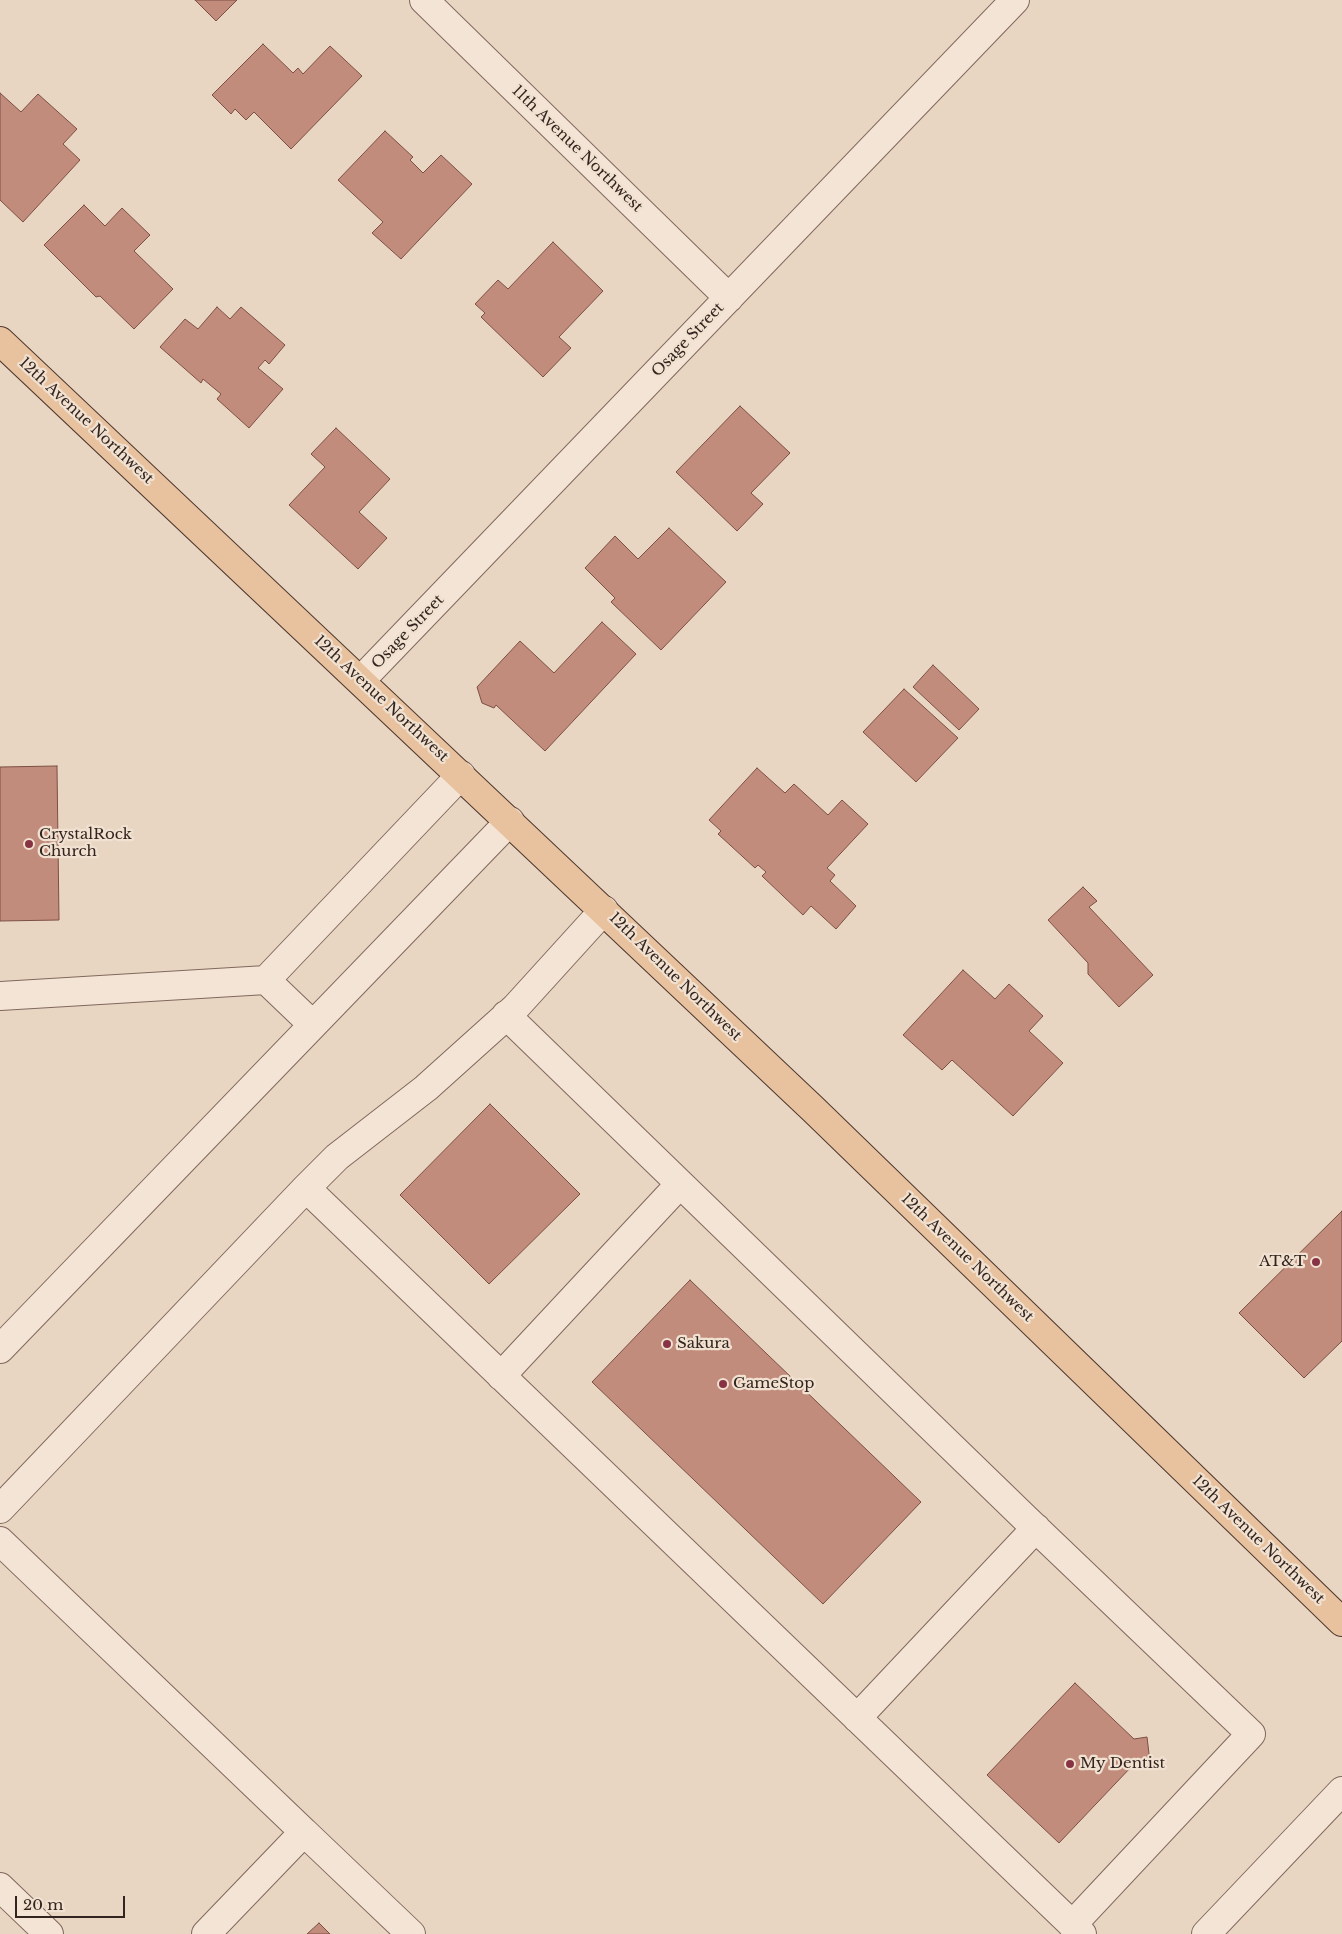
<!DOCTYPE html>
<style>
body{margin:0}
#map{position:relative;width:1342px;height:1934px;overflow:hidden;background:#e8d6c3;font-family:"Libre Baskerville",serif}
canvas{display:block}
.scale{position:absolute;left:15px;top:1896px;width:110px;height:22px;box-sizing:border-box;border:2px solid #32241e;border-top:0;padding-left:6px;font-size:15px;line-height:18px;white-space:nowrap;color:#32241e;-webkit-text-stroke:4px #f1e1d1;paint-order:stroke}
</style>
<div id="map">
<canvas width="1342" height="1934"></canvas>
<div class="scale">20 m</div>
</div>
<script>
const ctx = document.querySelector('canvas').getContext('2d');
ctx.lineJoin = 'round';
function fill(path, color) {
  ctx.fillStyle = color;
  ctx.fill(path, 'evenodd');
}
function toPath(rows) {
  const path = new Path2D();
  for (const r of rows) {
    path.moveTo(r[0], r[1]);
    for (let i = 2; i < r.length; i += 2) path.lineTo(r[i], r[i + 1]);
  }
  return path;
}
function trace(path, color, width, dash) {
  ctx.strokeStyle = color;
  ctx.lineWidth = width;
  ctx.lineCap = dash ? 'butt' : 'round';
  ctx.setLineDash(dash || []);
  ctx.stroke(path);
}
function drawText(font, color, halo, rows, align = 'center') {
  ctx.font = font + ' "Libre Baskerville",serif';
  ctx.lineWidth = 4.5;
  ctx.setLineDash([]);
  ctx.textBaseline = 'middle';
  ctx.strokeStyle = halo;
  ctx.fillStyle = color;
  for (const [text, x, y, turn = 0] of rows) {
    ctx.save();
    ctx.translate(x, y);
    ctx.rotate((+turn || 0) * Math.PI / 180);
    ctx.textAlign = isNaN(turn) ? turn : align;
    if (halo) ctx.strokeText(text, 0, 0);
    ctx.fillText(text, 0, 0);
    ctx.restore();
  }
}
const building = toPath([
 [195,0,237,0,216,21,195,0],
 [263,44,293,73,298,68,303,74,330,46,362,76,291,149,254,112,246,120,235,109,231,114,212,95,263,44],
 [0,93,21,112,38,94,77,129,63,144,80,160,23,222,0,200,0,93],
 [385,131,413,157,410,160,423,173,441,155,472,184,401,259,372,233,383,222,338,180,385,131],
 [84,205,105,226,122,208,150,235,134,251,173,289,134,329,100,296,96,297,44,245,84,205],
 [553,242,603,291,559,337,571,348,543,377,481,317,485,313,475,304,498,280,508,289,553,242],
 [217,307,230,319,241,307,285,345,269,364,265,360,258,368,283,389,249,428,217,399,221,394,203,379,201,383,160,347,185,319,198,329,217,307],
 [740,406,790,453,751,493,763,504,737,531,676,472,740,406],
 [336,428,390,479,359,512,387,538,358,569,289,505,325,467,311,454,336,428],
 [669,528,726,582,661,650,611,602,615,598,585,568,615,536,638,559,669,528],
 [602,622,636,654,545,751,496,705,494,708,482,703,477,687,520,641,554,673,602,622],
 [933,665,979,709,959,730,913,687,933,665],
 [904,689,958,738,916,782,863,732,904,689],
 [57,766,59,920,0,921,0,767,57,766],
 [757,768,785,793,794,784,828,815,842,800,868,824,827,868,835,875,830,881,856,906,836,929,811,906,803,915,762,876,766,872,758,865,755,868,718,834,721,831,709,820,757,768],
 [1083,887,1097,901,1089,907,1153,975,1119,1007,1088,974,1088,963,1048,920,1083,887],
 [963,970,995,999,1009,984,1043,1016,1029,1031,1063,1063,1013,1116,952,1060,942,1070,903,1035,963,970],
 [490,1104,580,1194,489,1284,400,1195,490,1104],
 [1342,1211,1342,1341,1304,1378,1239,1313,1342,1211],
 [690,1280,921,1502,823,1604,592,1382,690,1280],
 [1075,1683,1134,1739,1147,1737,1150,1762,1133,1765,1059,1843,987,1775,1075,1683],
 [319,1923,330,1934,307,1934,319,1923]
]);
fill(building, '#c28c7d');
trace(building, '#7c4f44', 1);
const minor = toPath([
 [424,0,729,298],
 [361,680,1015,0],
 [604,910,515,1008,426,1088,337,1157,306,1188,1082,1934],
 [266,980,461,775],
 [0,996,266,980,313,1025],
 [506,1015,1025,1518,1251,1734,1072,1925],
 [0,1349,510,821],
 [501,1376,680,1184],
 [0,1509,306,1188],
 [0,1541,304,1832],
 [857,1718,1036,1528],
 [0,1887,49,1934],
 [206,1934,304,1832,411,1934],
 [1206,1934,1342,1791]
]);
const major = toPath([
 [0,341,813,1109,1342,1622]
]);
trace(minor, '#80685c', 30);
trace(major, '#4e382f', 30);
trace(minor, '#f4e4d5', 28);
trace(major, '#e8c29e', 28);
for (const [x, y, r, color] of [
 [29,844,5,"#834"],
 [1316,1262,5,"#834"],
 [667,1344,5,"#834"],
 [723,1384,5,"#834"],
 [1070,1764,5,"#834"]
]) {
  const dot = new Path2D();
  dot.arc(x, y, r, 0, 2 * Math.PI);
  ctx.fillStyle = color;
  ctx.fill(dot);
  trace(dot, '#f1e1d1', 2);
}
drawText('15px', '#32241e', '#f1e1d1', [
 ["11th Avenue Northwest",577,149,44],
 ["Osage Street",688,340,-46],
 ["12th Avenue Northwest",86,421,43],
 ["Osage Street",408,632,-46],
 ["12th Avenue Northwest",381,699,43],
 ["12th Avenue Northwest",675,977,44],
 ["12th Avenue Northwest",967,1258,44],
 ["12th Avenue Northwest",1258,1540,44]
]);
drawText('15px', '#32241e', '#f1e1d1', [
 ["CrystalRock",39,835],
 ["Church",39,852],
 ["AT&T",1306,1262,"right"],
 ["Sakura",677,1344],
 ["GameStop",733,1384],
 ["My Dentist",1080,1764]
], 'left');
</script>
